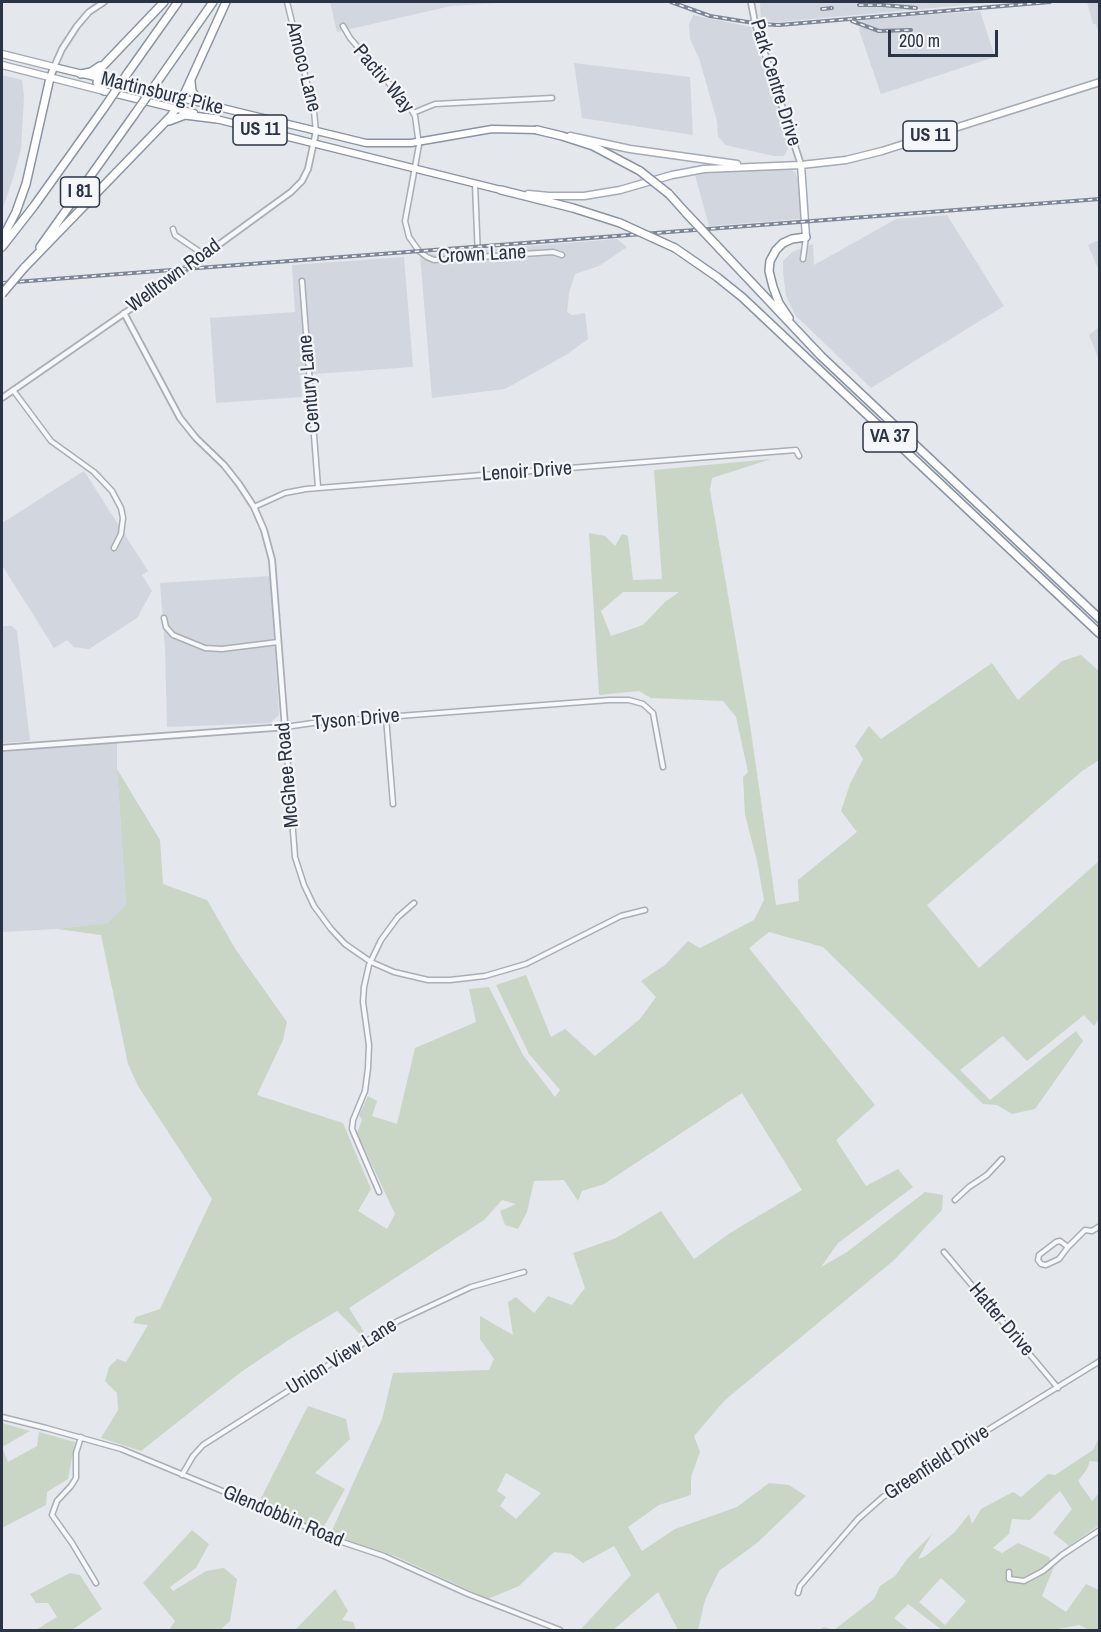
<!DOCTYPE html>
<style>
body{margin:0}
#map{position:relative;width:1101px;height:1632px;overflow:hidden;background:#e4e7ec;font-family:"Archivo Narrow",sans-serif}
canvas{display:block}
.frame{position:absolute;inset:0;border:3px solid #2b3445;pointer-events:none}
.scale{position:absolute;left:888px;top:30px;width:110px;height:27px;box-sizing:border-box;border:3px solid #2b3445;border-top:0;padding-left:8px;font-size:18px;line-height:21px;white-space:nowrap;color:#2b3445;-webkit-text-stroke:4px #f4f6f9;paint-order:stroke}
</style>
<div id="map">
<canvas width="1101" height="1632"></canvas>
<div class="frame"></div>
<div class="scale">200 m</div>
</div>
<script>
const ctx = document.querySelector('canvas').getContext('2d');
ctx.lineJoin = 'round';
function fill(path, color) {
  ctx.fillStyle = color;
  ctx.fill(path, 'evenodd');
}
function toPath(rows) {
  const path = new Path2D();
  for (const r of rows) {
    path.moveTo(r[0], r[1]);
    for (let i = 2; i < r.length; i += 2) path.lineTo(r[i], r[i + 1]);
  }
  return path;
}
function trace(path, color, width, dash) {
  ctx.strokeStyle = color;
  ctx.lineWidth = width;
  ctx.lineCap = dash ? 'butt' : 'round';
  ctx.setLineDash(dash || []);
  ctx.stroke(path);
}
function drawText(font, color, halo, rows, align = 'center') {
  ctx.font = font + ' "Archivo Narrow",sans-serif';
  ctx.lineWidth = 4.5;
  ctx.setLineDash([]);
  ctx.textBaseline = 'middle';
  ctx.strokeStyle = halo;
  ctx.fillStyle = color;
  for (const [text, x, y, turn = 0] of rows) {
    ctx.save();
    ctx.translate(x, y);
    ctx.rotate((+turn || 0) * Math.PI / 180);
    ctx.textAlign = isNaN(turn) ? turn : align;
    if (halo) ctx.strokeText(text, 0, 0);
    ctx.fillText(text, 0, 0);
    ctx.restore();
  }
}
fill(toPath([
 [330,2,513,2,451,6,337,32],
 [760,2,999,2,777,22,761,20],
 [1087,2,1099,2,1099,34,1096,24,1093,24],
 [980,11,995,57,881,94,859,30,862,20],
 [693,15,751,27,787,136,788,149,784,156,774,156,725,145,718,136,717,121,699,58,690,39,689,25],
 [574,63,690,77,693,135,582,118],
 [2,75,22,80,24,97,21,149,14,175,2,211],
 [790,169,795,172,798,180,801,219,709,226,695,175,717,170],
 [947,215,1004,306,871,388,795,315,786,296,783,272,783,261,792,252,813,244,814,265,896,219],
 [617,239,627,247,599,266,575,274,569,293,567,312,572,315,585,313,588,339,566,355,505,389,432,398,420,255],
 [1099,240,1099,271,1088,245],
 [404,257,413,367,300,375,302,397,216,403,210,318,295,312,292,265],
 [1099,327,1099,360,1089,335],
 [84,471,148,571,142,575,152,591,137,618,89,649,74,647,67,640,54,648,2,565,2,523],
 [270,576,279,715,270,723,167,727,165,648,160,583],
 [2,626,12,626,17,631,30,741,2,743],
 [117,742,117,769,126,905,108,923,57,929,2,932,2,752]
]), '#d2d6de');
fill(toPath([
 [771,459,712,478,710,490,749,718,776,905,799,901,798,880,857,832,841,811,850,784,863,759,855,746,869,726,881,739,992,663,1018,700,1062,661,1081,655,1099,671,1099,760,1082,771,927,905,979,968,1099,861,1099,1019,1094,1026,1084,1015,1027,1061,1003,1036,960,1070,990,1100,1076,1031,1083,1041,1035,1109,1012,1114,997,1105,983,1104,823,947,769,932,749,948,875,1105,836,1140,866,1186,898,1169,913,1187,838,1243,821,1267,847,1252,925,1192,943,1195,942,1210,893,1261,725,1400,694,1436,700,1452,691,1477,691,1495,659,1505,628,1527,642,1551,675,1529,737,1507,769,1483,789,1485,806,1496,757,1543,719,1571,705,1600,698,1630,678,1630,658,1592,613,1630,580,1630,631,1575,614,1546,583,1563,571,1554,554,1552,519,1586,488,1599,395,1556,330,1535,382,1419,393,1373,489,1370,494,1359,480,1339,480,1316,513,1335,508,1302,516,1297,534,1313,548,1296,572,1305,585,1288,573,1253,616,1238,661,1211,694,1259,730,1233,802,1190,742,1093,604,1184,582,1191,578,1201,564,1180,534,1181,527,1212,518,1229,505,1225,500,1211,516,1204,502,1200,484,1220,349,1308,366,1335,363,1337,337,1311,290,1339,241,1372,141,1451,101,1438,118,1410,117,1393,105,1381,109,1367,117,1359,126,1362,148,1325,133,1323,136,1317,160,1309,212,1199,138,1086,128,1064,101,935,57,929,108,923,126,905,117,769,160,840,163,884,207,900,236,950,287,1022,283,1040,257,1095,343,1123,371,1189,358,1211,387,1229,395,1214,357,1133,362,1120,359,1115,368,1096,377,1101,372,1116,397,1124,415,1048,476,1022,469,989,489,987,523,1055,555,1097,560,1090,529,1054,496,985,526,975,551,1037,565,1029,595,1056,640,1019,656,997,641,981,665,965,688,941,700,948,754,920,764,900,757,861,745,815,743,777,748,772,736,717,723,701,651,698,639,691,599,695,589,533,605,536,615,546,622,534,628,536,633,580,662,579,654,470],
 [623,592,679,592,665,602,643,625,611,636,601,611],
 [506,1473,541,1493,516,1519,500,1506,506,1497,497,1491],
 [308,1406,346,1419,350,1439,315,1473,345,1489,322,1530,259,1502],
 [2,1423,30,1431,2,1447,8,1462,37,1446,39,1432,75,1442,68,1479,47,1492,46,1505,2,1528],
 [1099,1438,1099,1462,1090,1461,1087,1469,1078,1481,1092,1501,1099,1493,1099,1525,1069,1546,1053,1533,1072,1509,1060,1491,1030,1520,1012,1519,1009,1534,993,1548,1002,1553,1018,1543,1049,1557,1054,1567,1042,1596,1066,1612,1086,1584,1099,1590,1099,1630,1089,1630,1079,1625,1058,1629,1056,1630,942,1630,908,1604,894,1618,909,1630,818,1630,824,1627,834,1630,874,1599,880,1586,895,1576,907,1559,932,1534,918,1559,924,1557,955,1532,969,1514,972,1524,981,1509,1013,1492,1021,1497,1048,1474,1055,1475,1093,1450],
 [941,1578,966,1601,945,1625,919,1602],
 [192,1530,209,1544,196,1568,170,1587,173,1591,206,1571,224,1568,237,1579,230,1621,220,1630,169,1630,175,1621,143,1583],
 [70,1573,80,1575,102,1609,72,1630,36,1630,57,1617,48,1603,36,1603,30,1594],
 [335,1589,348,1611,342,1620,353,1622,356,1630,295,1630]
]), '#c9d6c5');
const minor = toPath([
 [287,2,314,111,316,132],
 [343,26,350,38,411,109,415,116,419,145,405,221,409,237,419,251,427,257,434,260,553,252,562,255],
 [413,113,435,104,552,98],
 [475,184,478,257],
 [173,229,175,235,203,254],
 [803,259,806,237],
 [302,281,318,487],
 [13,390,51,441,94,472,112,491,121,508,123,518,121,534,114,548],
 [254,507,285,493,306,489,796,450,799,456],
 [164,618,166,627,173,635,205,648,222,649,278,642],
 [386,717,393,804],
 [645,910,621,916,526,964,485,976,450,980,428,980,394,972,371,962,345,944,331,929,314,906,304,885,295,857,285,727,313,723,386,717,609,700,629,700,643,704,653,713,663,767],
 [379,1192,352,1129,353,1120,365,1091,368,1068,369,1045,363,1002,364,987,369,965,381,940,398,917,414,903],
 [955,1200,969,1187,987,1175,1002,1159],
 [1060,1241,1068,1247,1059,1259,1046,1265,1041,1264,1038,1260,1039,1255,1056,1242,1060,1241],
 [1068,1247,1085,1230,1092,1231,1100,1226],
 [944,1252,1058,1388],
 [2,1417,46,1428,121,1449,278,1514,330,1538,384,1556,468,1594,560,1630],
 [81,1437,76,1453,76,1478,71,1486,57,1501,52,1515,72,1543,96,1583],
 [182,1475,193,1456,203,1445,398,1321,471,1287,524,1272],
 [1009,1572,1009,1579,1024,1581,1043,1571,1062,1555,1100,1530],
 [798,1593,800,1586,858,1519,883,1497,960,1447,1100,1361]
]);
const tertiary = toPath([
 [751,2,755,23,801,165],
 [54,67,62,49,77,26,89,12,104,2],
 [2,398,129,310,291,192,302,181,308,169,316,132],
 [2,748,285,727,272,560,264,530,254,507,239,484,224,465,196,438,180,418,124,313]
]);
const primary = toPath([
 [2,54,54,67],
 [2,65,104,91],
 [570,136,630,149,737,164],
 [801,165,806,237],
 [528,194,549,196,584,196,620,190,672,175,704,169,801,165,846,160,882,151,1100,82]
]);
const trunk = toPath([
 [50,78,54,67,366,143,411,143,492,129,537,130],
 [104,91,194,113],
 [212,118,501,190]
]);
const motorway = toPath([
 [81,74,91,72,100,66],
 [127,74,178,2],
 [160,78,213,2],
 [191,82,192,91,196,97,217,107],
 [104,91,97,83,99,70,164,2],
 [169,121,185,115,217,119],
 [537,130,562,136,593,146,640,171],
 [501,190,573,208,620,223],
 [669,194,686,213],
 [2,239,16,212,26,184,50,78],
 [2,247,34,206,104,108],
 [40,247,134,115],
 [675,248,717,277,742,297,1100,634],
 [720,249,821,356,1100,619],
 [24,268,171,116,182,99,226,2],
 [789,318,779,303,773,287,769,271,770,261,776,250,783,243,792,239,806,237]
]);
trace(minor, '#a9aeb7', 7);
trace(tertiary, '#a9aeb7', 8);
trace(primary, '#a3abb8', 9);
trace(trunk, '#8b94a3', 9);
trace(motorway, '#8b94a3', 10);
trace(minor, '#f7f8fa', 4);
trace(tertiary, '#f7f8fa', 4.5);
trace(primary, '#fff', 6);
trace(trunk, '#fff', 6);
trace(motorway, '#fff', 7);
const rail = toPath([
 [671,2,710,16,760,24,779,25,1050,2],
 [859,5,883,5,916,8],
 [822,9,832,8],
 [852,21,879,31,911,30],
 [2,283,1100,199]
]);
trace(rail, '#7d8696', 4);
trace(rail, '#f4f6f9', 1.5, [4.5]);
const motorwayBridge = toPath([
 [104,108,127,74],
 [134,115,160,78],
 [640,171,669,194],
 [686,213,720,249],
 [620,223,675,248],
 [2,294,24,268]
]);
trace(motorwayBridge, '#8b94a3', 10, []);
trace(motorwayBridge, '#fff', 7);
for (const [x, y, w] of [
 [260,130,54],
 [930,136,54],
 [80,192,39],
 [890,437,54]
]) {
  const box = new Path2D();
  box.roundRect(x - w / 2, y - 15, w, 30, 4.5);
  ctx.fillStyle = '#f4f6f9';
  ctx.fill(box);
  trace(box, '#2b3445', 1.5);
}
drawText('bold 18px', '#2b3445', null, [
 ["US 11",260,130],
 ["US 11",930,136],
 ["I 81",80,192],
 ["VA 37",890,437]
]);
drawText('20px', '#2b3445', '#f4f6f9', [
 ["Amoco Lane",303,67,76],
 ["Pactiv Way",383,79,50],
 ["Park Centre Drive",775,83,73],
 ["Martinsburg Pike",162,94,14],
 ["Crown Lane",482,255,-3],
 ["Welltown Road",174,276,-36],
 ["Century Lane",310,384,-95],
 ["Lenoir Drive",527,472,-4],
 ["Tyson Drive",356,720,-5],
 ["McGhee Road",288,775,-95],
 ["Hatter Drive",1001,1320,50],
 ["Union View Lane",342,1357,-32],
 ["Greenfield Drive",937,1463,-33],
 ["Glendobbin Road",283,1517,23]
]);
</script>
